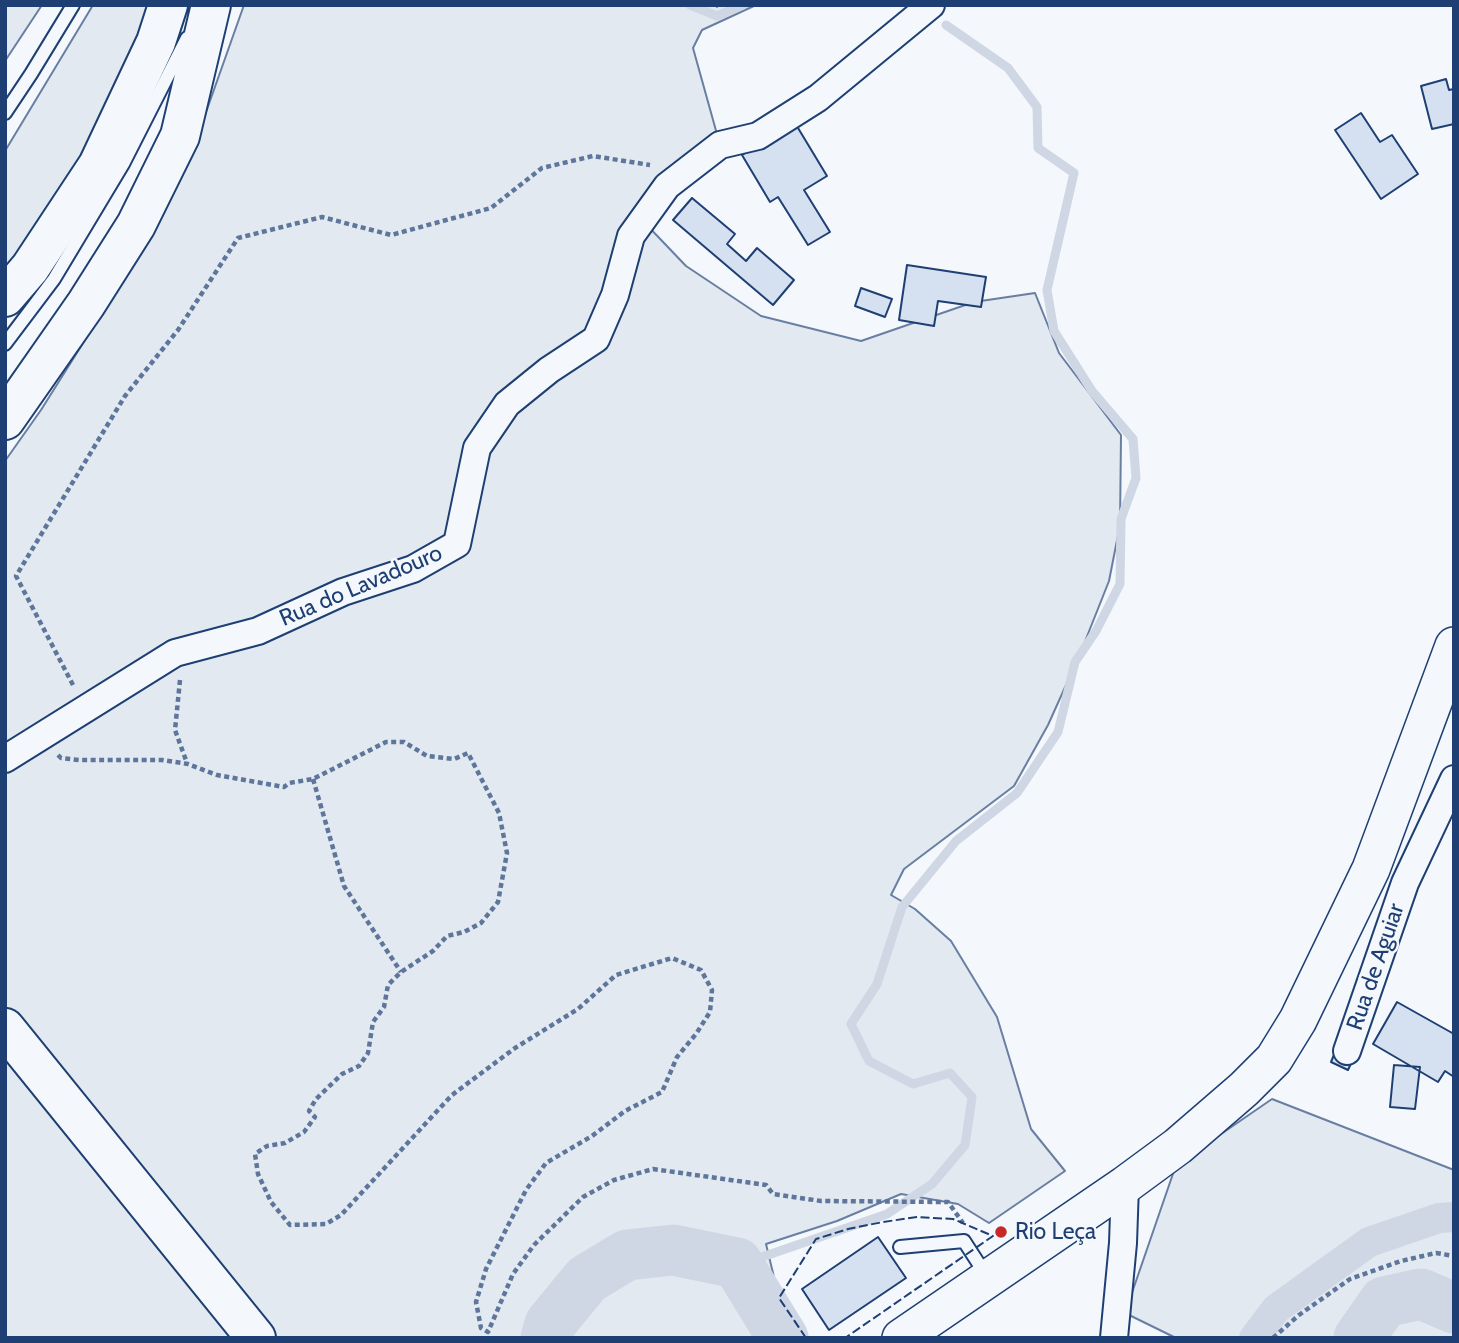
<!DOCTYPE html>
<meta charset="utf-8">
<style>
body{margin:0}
#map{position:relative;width:1459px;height:1343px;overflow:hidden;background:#f4f7fb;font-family:Cabin,sans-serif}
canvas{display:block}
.frame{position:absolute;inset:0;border:7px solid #1d3f73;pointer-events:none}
</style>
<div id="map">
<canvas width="1459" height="1343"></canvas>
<div class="frame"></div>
</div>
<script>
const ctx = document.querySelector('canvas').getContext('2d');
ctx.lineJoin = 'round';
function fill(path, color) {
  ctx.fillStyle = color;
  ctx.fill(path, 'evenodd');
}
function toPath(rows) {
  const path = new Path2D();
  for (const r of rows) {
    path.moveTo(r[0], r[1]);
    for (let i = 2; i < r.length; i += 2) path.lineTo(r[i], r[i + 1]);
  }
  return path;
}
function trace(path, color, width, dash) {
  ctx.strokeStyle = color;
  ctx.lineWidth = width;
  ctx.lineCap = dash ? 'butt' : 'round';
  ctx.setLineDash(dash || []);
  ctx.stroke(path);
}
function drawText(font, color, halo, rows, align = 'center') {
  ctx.font = font + ' Cabin,sans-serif';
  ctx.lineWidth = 5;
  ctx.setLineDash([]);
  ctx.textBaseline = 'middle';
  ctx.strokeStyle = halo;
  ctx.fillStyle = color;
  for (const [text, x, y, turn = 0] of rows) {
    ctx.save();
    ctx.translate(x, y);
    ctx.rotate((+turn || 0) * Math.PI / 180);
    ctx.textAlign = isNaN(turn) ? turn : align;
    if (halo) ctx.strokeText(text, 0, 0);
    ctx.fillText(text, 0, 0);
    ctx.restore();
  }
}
const green = toPath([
 [5,5,42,5,5,61,5,5],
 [93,5,153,5,118,92,62,190,5,269,5,151,93,5],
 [244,5,714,5,717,7,718,5,756,5,702,30,693,48,720,145,643,221,686,266,761,316,861,341,974,302,1035,293,1059,353,1121,435,1120,525,1109,581,1080,654,1048,725,1014,786,904,869,891,895,915,909,951,941,997,1017,1031,1129,1065,1171,989,1223,958,1204,901,1194,837,1221,766,1244,779,1298,806,1338,5,1338,5,461,41,410,124,278,194,146,244,5],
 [1272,1099,1454,1170,1454,1338,1176,1338,1125,1313,1176,1165,1272,1099]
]);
fill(green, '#e3e9f0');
trace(green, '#687fa3', 2);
trace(toPath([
 [690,5,717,16,743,5],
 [737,1263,768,1255,887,1214,932,1184,965,1145,972,1097,950,1073,913,1084,869,1061,851,1024,877,984,902,907,956,841,1017,793,1058,732,1075,662,1096,631,1120,584,1121,519,1136,478,1133,439,1092,391,1054,331,1047,290,1074,173,1038,148,1037,107,1008,68,946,25]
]), '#cfd7e4', 9);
trace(toPath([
 [1254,1338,1276,1309,1369,1242,1439,1218,1454,1217]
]), '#cfd7e4', 30);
trace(toPath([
 [546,1338,550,1324,587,1279,627,1255,673,1250,737,1263,783,1338],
 [1359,1338,1384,1302,1421,1294,1454,1308]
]), '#cfd7e4', 51);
const building = toPath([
 [1446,79,1449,90,1454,89,1454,124,1432,129,1421,86,1446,79],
 [1361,113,1380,142,1392,135,1418,174,1381,199,1335,130,1361,113],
 [795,123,827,176,804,190,830,232,808,245,778,197,770,202,742,155,795,123],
 [692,198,735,234,727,244,746,261,757,248,794,280,773,305,673,220,692,198],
 [907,265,986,277,981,307,938,301,934,326,899,320,907,265],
 [861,288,892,299,885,317,855,306,861,288],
 [1397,1002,1454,1034,1454,1077,1445,1071,1438,1082,1373,1044,1397,1002],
 [1340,1040,1358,1048,1348,1070,1331,1062,1340,1040],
 [1394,1065,1420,1067,1415,1109,1390,1107,1394,1065],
 [878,1237,906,1278,829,1330,802,1289,878,1237]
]);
fill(building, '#d5e0f0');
trace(building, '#1d3f73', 2);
const lane = toPath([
 [5,113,31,74,73,5],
 [5,344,54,279,123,164,187,38],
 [900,1247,964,1241,986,1275]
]);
const street = toPath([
 [5,759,175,653,258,631,343,592,413,569,457,544,477,448,507,404,549,370,596,339,615,295,631,236,667,186,720,145,758,136,818,98,931,5],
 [1347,1051,1405,883,1454,779],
 [1114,1338,1123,1243,1125,1185]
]);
const secondary = toPath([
 [901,1338,1125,1185,1178,1146,1244,1089,1274,1059,1298,1020,1371,869,1454,646]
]);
const highway = toPath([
 [5,297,30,268,98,165,156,42,168,5],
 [5,420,86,304,136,225,180,136,211,5],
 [5,1028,256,1338]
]);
trace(lane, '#1d3f73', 16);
trace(street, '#1d3f73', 30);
trace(secondary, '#1d3f73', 40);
trace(highway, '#1d3f73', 42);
trace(toPath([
 [180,680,175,730,187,763],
 [73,685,16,576,125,396,178,330,238,238,322,217,391,235,491,208,542,168,593,156,650,165],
 [58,755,61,758,79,760,162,760,188,764,217,775,284,787,289,783,313,779,386,742,404,742,427,756,454,759,468,753,499,813,507,853,498,902,481,923,464,932,447,936,433,951,401,972,388,985,384,1007,373,1022,368,1053,359,1066,342,1074,316,1099,309,1111,315,1117,304,1132,285,1143,267,1146,255,1154,258,1174,271,1202,290,1225,326,1224,341,1215,452,1095,515,1048,578,1009,616,975,672,958,701,970,712,990,710,1012,696,1034,677,1057,662,1092,625,1111,592,1136,546,1163,526,1190,486,1269,476,1302,481,1328,488,1332,513,1274,534,1245,583,1197,614,1180,653,1169,766,1185,773,1194,821,1201,948,1202,963,1223],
 [313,779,344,886,401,972],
 [1273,1338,1299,1315,1350,1279,1401,1261,1436,1253,1454,1256]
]), '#5e769c', 4.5, [5, 3.5]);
trace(lane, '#f4f7fb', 12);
trace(street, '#f4f7fb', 26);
trace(secondary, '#f4f7fb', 37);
trace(highway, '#f4f7fb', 38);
trace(toPath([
 [806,1338,779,1298,816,1239,848,1229,883,1222,917,1217,953,1219,993,1236,845,1338]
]), '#1d3f73', 2, [9, 3.5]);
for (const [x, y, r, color] of [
 [1001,1232,7,"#c62828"]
]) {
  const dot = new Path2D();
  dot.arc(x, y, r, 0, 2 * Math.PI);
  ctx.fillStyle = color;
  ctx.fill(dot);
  trace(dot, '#f4f7fb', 2.5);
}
drawText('23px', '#1d3f73', '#f4f7fb', [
 ["Rua do Lavadouro",361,586,-23],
 ["Rua de Aguiar",1376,967,-71]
]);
drawText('23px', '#1d3f73', '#f4f7fb', [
 ["Rio Leça",1015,1232]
], 'left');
</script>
